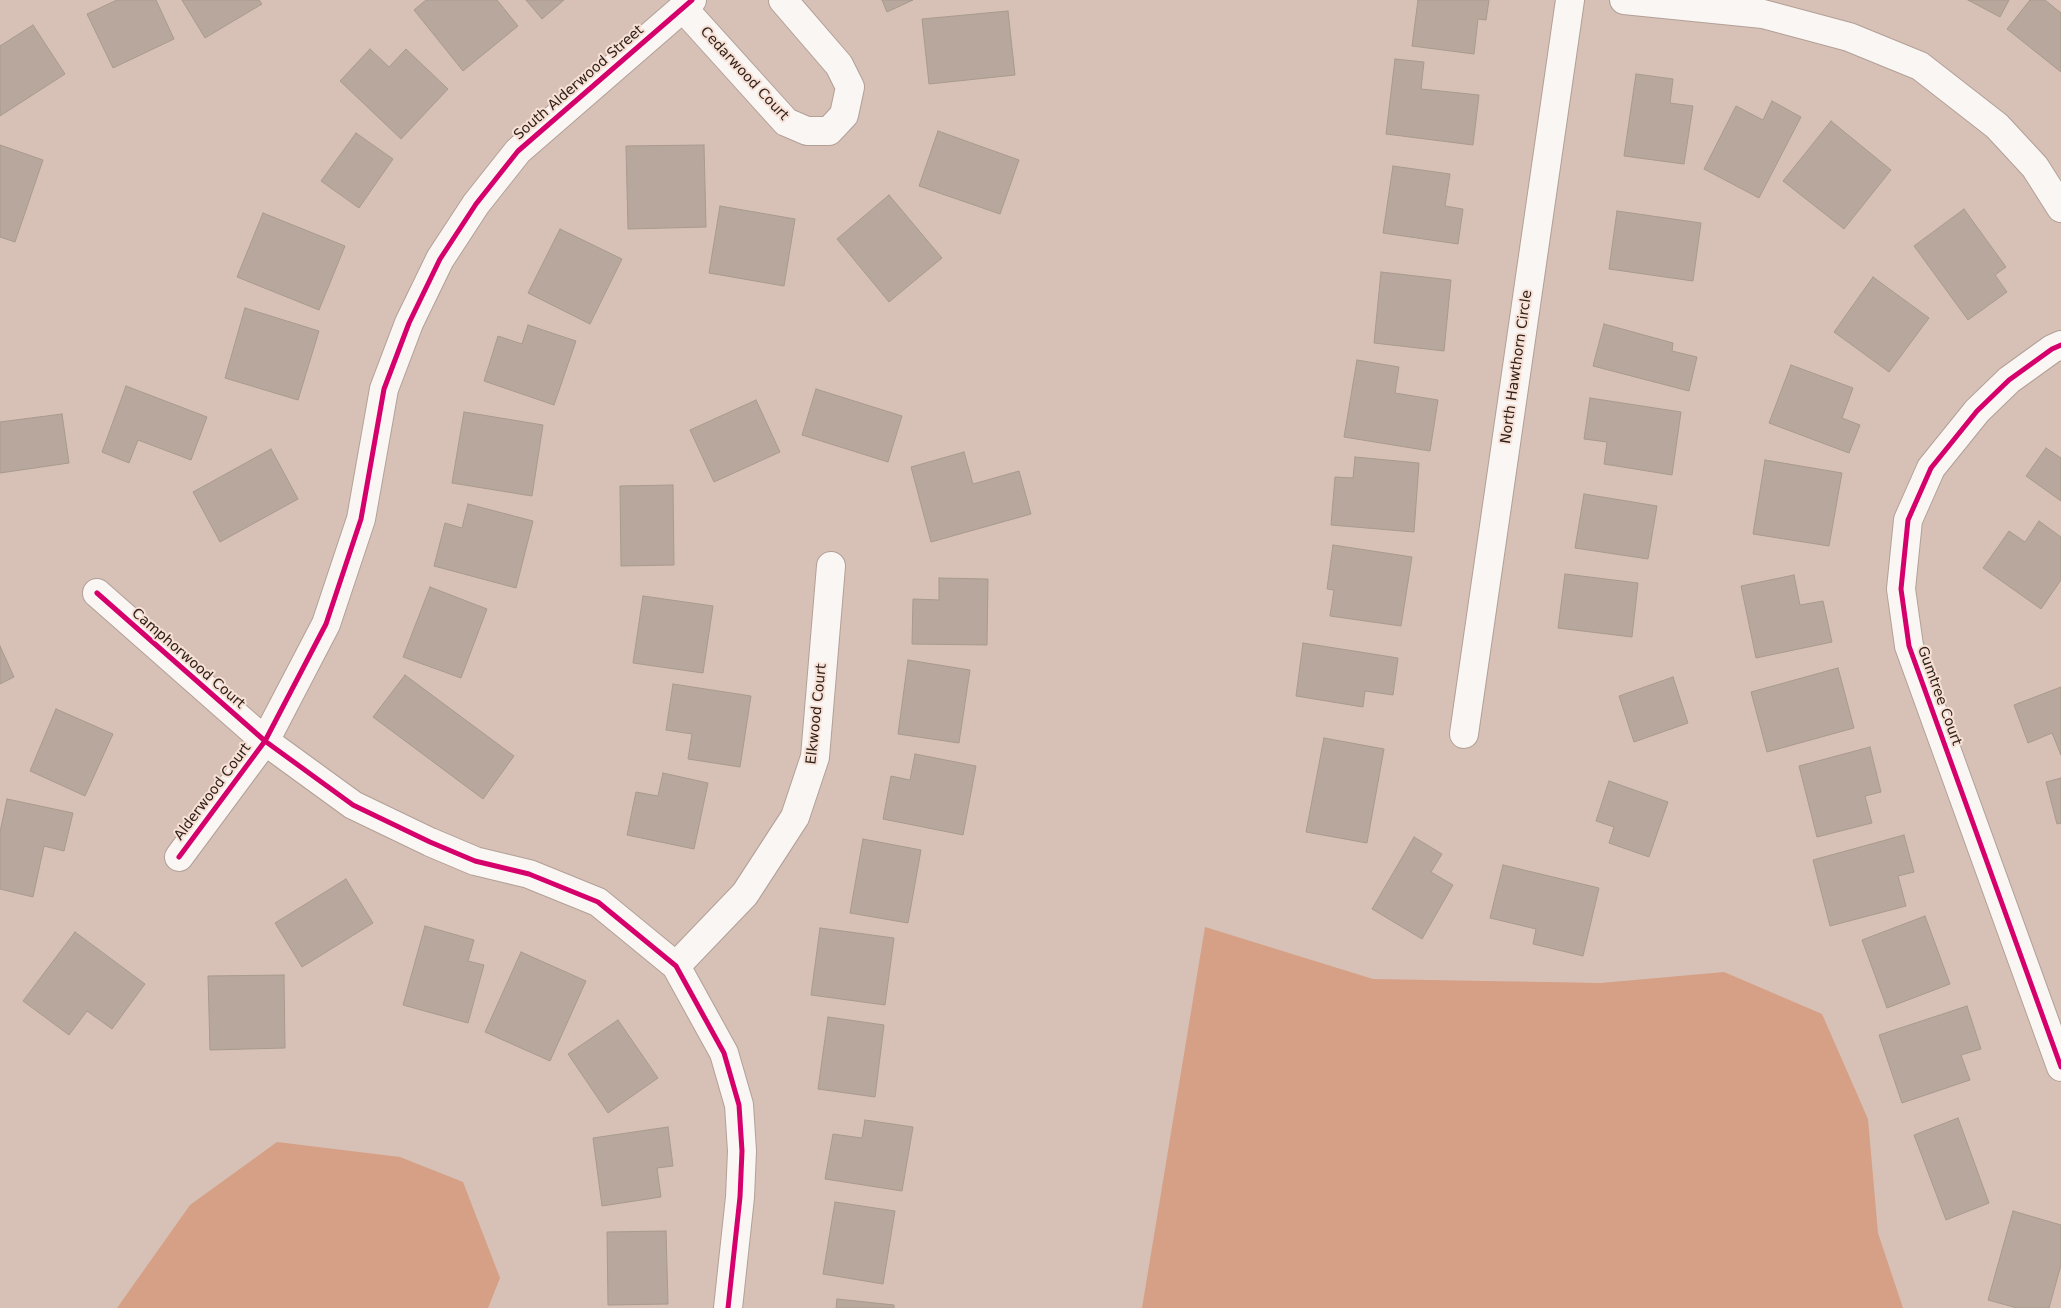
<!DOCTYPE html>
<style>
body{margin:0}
canvas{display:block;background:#d7c0b5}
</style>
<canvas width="2061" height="1308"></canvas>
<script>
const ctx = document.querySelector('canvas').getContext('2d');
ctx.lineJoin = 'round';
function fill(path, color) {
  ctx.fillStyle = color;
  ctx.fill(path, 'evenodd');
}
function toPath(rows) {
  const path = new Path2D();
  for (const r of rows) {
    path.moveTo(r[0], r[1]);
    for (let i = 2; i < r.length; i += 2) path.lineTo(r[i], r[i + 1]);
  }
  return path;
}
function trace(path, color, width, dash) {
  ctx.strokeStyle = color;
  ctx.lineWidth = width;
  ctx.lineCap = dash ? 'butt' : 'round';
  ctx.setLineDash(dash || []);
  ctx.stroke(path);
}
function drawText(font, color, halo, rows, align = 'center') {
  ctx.font = font + ' "DejaVu Sans",sans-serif';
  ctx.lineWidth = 4;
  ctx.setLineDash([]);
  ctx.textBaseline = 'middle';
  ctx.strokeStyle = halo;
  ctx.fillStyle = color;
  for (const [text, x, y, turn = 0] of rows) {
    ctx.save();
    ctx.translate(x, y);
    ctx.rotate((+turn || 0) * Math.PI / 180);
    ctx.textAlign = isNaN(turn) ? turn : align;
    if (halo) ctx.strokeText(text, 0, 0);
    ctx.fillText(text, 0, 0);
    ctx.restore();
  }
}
fill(toPath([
 [1205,927,1373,979,1601,983,1724,972,1822,1014,1868,1119,1878,1233,1903,1308,1142,1308],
 [277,1142,400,1157,463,1182,500,1278,488,1308,117,1308,190,1205]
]), '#d5a085');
const building = toPath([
 [117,0,156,0,174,39,113,68,87,14,117,0],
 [182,0,259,0,262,4,205,38,182,0],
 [426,0,497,0,518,26,463,71,414,10,426,0],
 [526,0,564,0,542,19,526,0],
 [882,0,913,0,887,12,882,0],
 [1418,0,1489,0,1486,20,1478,19,1474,54,1412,46,1418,0],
 [1968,0,2009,0,2000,17,1968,0],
 [2030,0,2045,0,2061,13,2061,72,2007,29,2030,0],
 [1008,11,1015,75,929,84,922,19,1008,11],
 [33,25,65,74,0,116,0,46,33,25],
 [370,49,389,67,406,49,448,89,401,139,340,81,370,49],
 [1395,59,1424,62,1421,89,1479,95,1473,145,1386,134,1395,59],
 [1636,74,1673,79,1670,103,1693,106,1684,164,1624,156,1636,74],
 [1772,101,1801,117,1759,198,1704,169,1736,106,1763,120,1772,101],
 [1831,121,1891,170,1844,229,1783,181,1831,121],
 [938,131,1019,160,1000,214,919,186,938,131],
 [356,133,393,159,359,208,321,181,356,133],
 [0,145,43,160,15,242,0,237,0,145],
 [704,145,706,227,628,229,626,146,704,145],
 [1393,166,1450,174,1445,206,1463,209,1458,244,1383,233,1393,166],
 [889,195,942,258,889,302,837,239,889,195],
 [720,206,795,219,784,286,709,273,720,206],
 [1964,209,2006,267,1995,275,2007,292,1968,320,1914,246,1964,209],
 [1617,211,1701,223,1693,281,1609,269,1617,211],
 [263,213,345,246,319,310,237,277,263,213],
 [560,229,622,259,590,324,528,293,560,229],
 [1381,272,1451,280,1444,351,1374,343,1381,272],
 [1873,277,1929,318,1889,372,1834,332,1873,277],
 [245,308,319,331,298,400,225,378,245,308],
 [1604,324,1673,343,1672,351,1697,357,1689,391,1593,366,1604,324],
 [528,325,576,341,554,405,484,381,498,336,522,344,528,325],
 [1357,360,1399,367,1395,393,1438,400,1430,451,1344,437,1357,360],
 [1791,365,1853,388,1842,418,1860,425,1849,453,1769,423,1791,365],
 [126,386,207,417,191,460,138,440,129,463,102,452,126,386],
 [816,389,902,416,888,462,802,435,816,389],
 [1590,398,1681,412,1672,475,1604,464,1607,442,1584,439,1590,398],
 [756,400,780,452,714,482,690,430,756,400],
 [464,412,543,425,532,496,452,483,464,412],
 [62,414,69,463,0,473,0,422,62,414],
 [2046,448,2061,458,2061,501,2026,476,2046,448],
 [271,449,298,499,220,542,193,492,271,449],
 [964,452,973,484,1019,471,1031,514,931,542,911,467,964,452],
 [1355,457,1419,463,1414,532,1331,525,1335,477,1353,478,1355,457],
 [1765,460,1842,473,1829,546,1753,534,1765,460],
 [673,485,674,565,621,566,620,486,673,485],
 [1584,494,1657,506,1648,559,1575,548,1584,494],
 [468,504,533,521,516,588,434,566,445,523,462,528,468,504],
 [2039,521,2061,537,2061,580,2041,609,1983,568,2009,531,2025,542,2039,521],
 [1333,545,1412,557,1401,626,1330,616,1334,590,1327,589,1333,545],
 [1565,574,1638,583,1632,637,1558,628,1565,574],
 [1794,575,1800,605,1823,601,1832,642,1756,658,1741,586,1794,575],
 [939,578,988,579,987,645,912,644,913,599,939,600,939,578],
 [430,587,487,609,461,678,403,657,430,587],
 [643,596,713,606,703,673,633,663,643,596],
 [1303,643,1398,658,1393,695,1365,691,1363,707,1296,696,1303,643],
 [0,646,14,677,0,684,0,646],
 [908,660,970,670,959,743,898,734,908,660],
 [1838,668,1854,728,1767,752,1751,692,1838,668],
 [405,675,514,756,483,799,373,717,405,675],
 [1673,677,1688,723,1634,742,1619,696,1673,677],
 [673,684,751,696,740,767,688,759,692,734,666,730,673,684],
 [2061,687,2061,755,2052,733,2028,743,2014,705,2061,687],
 [56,709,113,734,85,796,30,771,56,709],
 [1324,738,1384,749,1367,843,1306,832,1324,738],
 [1870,747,1881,792,1865,796,1872,823,1817,837,1799,766,1870,747],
 [915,754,976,766,963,835,883,819,891,776,910,780,915,754],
 [663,773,708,783,694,849,627,835,636,792,658,796,663,773],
 [2061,778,2061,823,2057,824,2046,782,2061,778],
 [1609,781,1668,802,1649,857,1609,843,1614,827,1596,821,1609,781],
 [7,799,73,813,64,851,44,846,33,897,0,889,0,832,7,799],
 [1904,835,1914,872,1898,876,1906,906,1830,926,1813,860,1904,835],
 [1414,837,1442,854,1431,872,1453,885,1422,939,1372,909,1414,837],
 [863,839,921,850,908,923,850,913,863,839],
 [1503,865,1599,888,1583,956,1533,944,1536,929,1490,918,1503,865],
 [346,879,373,923,302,967,275,923,346,879],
 [1925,916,1950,984,1887,1008,1862,940,1925,916],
 [425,926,474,940,468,961,484,965,468,1023,403,1005,425,926],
 [820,928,894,938,885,1005,811,995,820,928],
 [75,932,145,984,112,1029,87,1011,69,1035,23,1001,75,932],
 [521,952,586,981,550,1061,485,1032,521,952],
 [284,975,285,1048,210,1050,208,976,284,975],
 [1967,1006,1981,1049,1961,1055,1970,1080,1902,1103,1879,1035,1967,1006],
 [828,1017,884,1025,875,1097,818,1089,828,1017],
 [618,1020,658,1078,608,1113,568,1054,618,1020],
 [1958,1118,1989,1203,1946,1220,1914,1135,1958,1118],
 [865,1120,913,1127,902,1191,825,1179,833,1134,862,1138,865,1120],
 [668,1127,673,1166,657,1168,661,1197,602,1206,593,1138,668,1127],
 [835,1202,895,1211,883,1284,823,1274,835,1202],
 [2013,1211,2061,1225,2061,1265,2049,1308,2017,1308,1988,1300,2013,1211],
 [666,1231,668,1304,608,1305,607,1232,666,1231],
 [837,1299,894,1305,894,1308,836,1308,837,1299]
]);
fill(building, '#b7a79c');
trace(building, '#a99a8e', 1);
const minor = toPath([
 [1624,0,1763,14,1849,37,1920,66,1997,126,2035,167,2061,208],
 [683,8,786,122,807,131,829,131,844,115,850,87,839,65,783,0],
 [2061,345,2052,349,2009,380,1977,411,1931,468,1908,520,1901,589,1909,646,2061,1067],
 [97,593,265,741,353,805,430,842,475,861,529,874,598,902,676,966,724,1053,739,1105,742,1151,740,1197,728,1308],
 [1464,734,1570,0],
 [179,857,265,741,326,624,361,519,384,389,409,323,440,259,476,204,518,151,692,0],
 [676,966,745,894,795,817,815,757,831,566]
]);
trace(minor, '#b2a097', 30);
trace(minor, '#f9f6f4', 28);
trace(toPath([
 [2061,345,2052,349,2009,380,1977,411,1931,468,1908,520,1901,589,1909,646,2061,1067],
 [97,593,265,741,353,805,430,842,475,861,529,874,598,902,676,966,724,1053,739,1105,742,1151,740,1197,728,1308],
 [179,857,265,741,326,624,361,519,384,389,409,323,440,259,476,204,518,151,692,0]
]), '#d6006c', 5);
drawText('14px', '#302018', '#f7e1d6', [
 ["Cedarwood Court",744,74,47],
 ["South Alderwood Street",579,83,-41],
 ["North Hawthorn Circle",1517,367,-82],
 ["Camphorwood Court",188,659,41],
 ["Gumtree Court",1939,696,70],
 ["Elkwood Court",817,714,-84],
 ["Alderwood Court",213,792,-53]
]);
</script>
